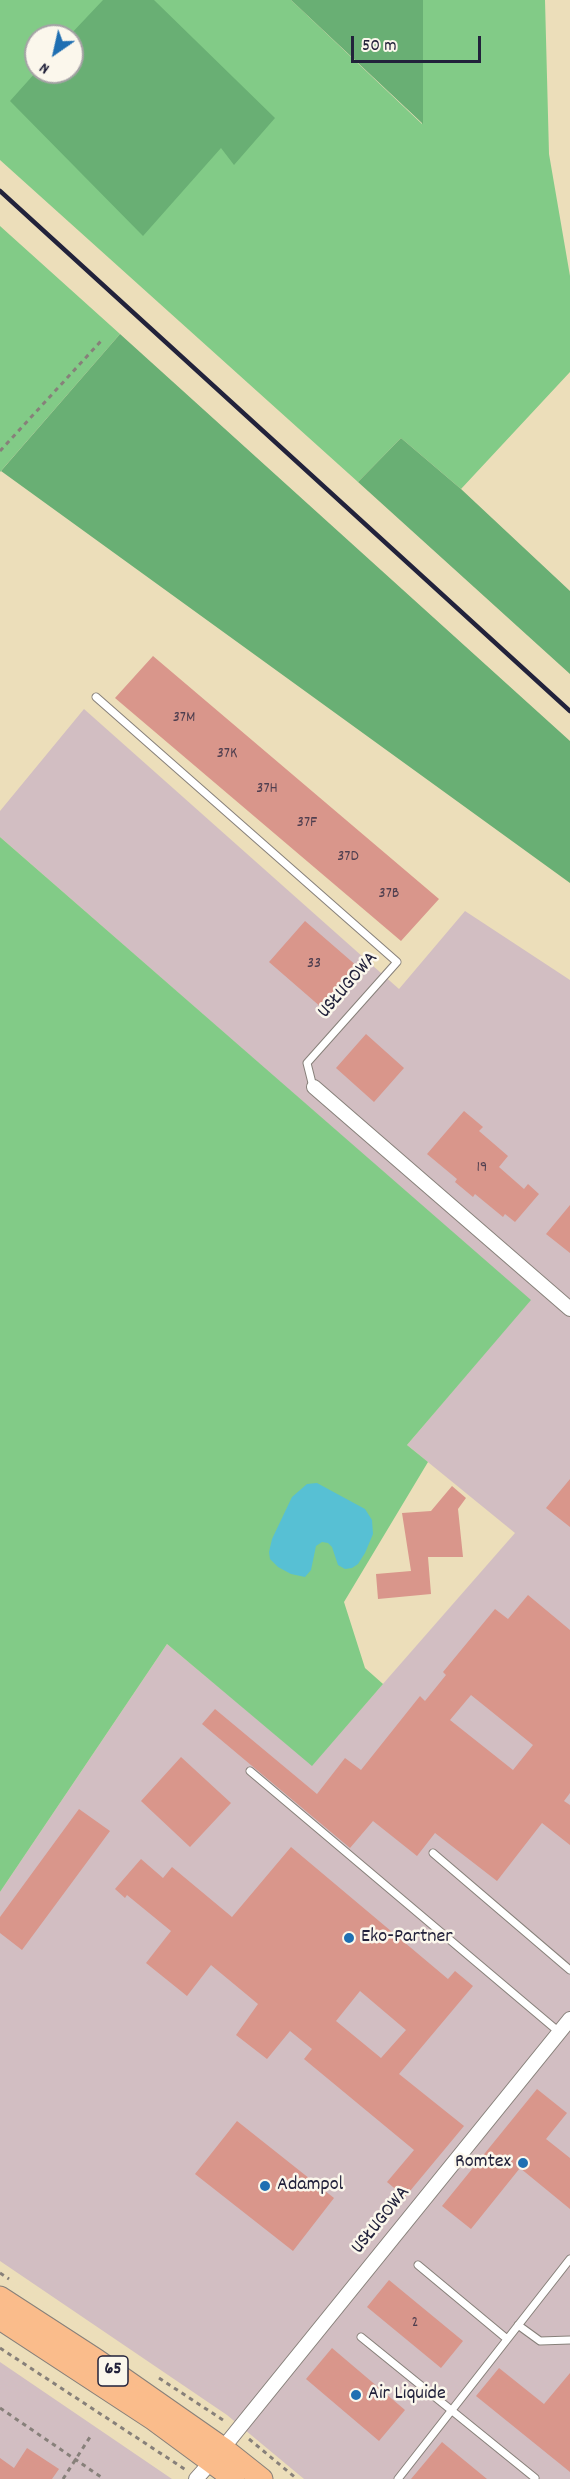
<!DOCTYPE html>
<meta charset="utf-8">
<style>
body{margin:0}
#map{position:relative;width:570px;height:2479px;overflow:hidden;background:#ecdeba;font-family:Dekko,sans-serif}
canvas{display:block}
.north{position:absolute;left:24px;top:24px;width:60px;height:60px;box-sizing:border-box;background:#fbf7ec;border:2px solid #a4a2a5;border-radius:50%;rotate:214deg;font-size:16px;font-weight:700;line-height:24px;text-align:center;color:#22223b}
.north::after{content:'';display:block;margin:auto;width:21px;height:27px;background:#1f6fb2;clip-path:polygon(50% 0,100% 100%,50% 72%,0 100%)}
.scale{position:absolute;left:351px;top:36px;width:130px;height:27px;box-sizing:border-box;border:3px solid #22223b;border-top:0;padding-left:8px;font-size:18px;line-height:21px;white-space:nowrap;color:#22223b;-webkit-text-stroke:4px #fbf7ec;paint-order:stroke}
</style>
<div id="map">
<canvas width="570" height="2479"></canvas>
<div class="north">N</div>
<div class="scale">50 m</div>
</div>
<script>
const ctx = document.querySelector('canvas').getContext('2d');
ctx.lineJoin = 'round';
function fill(path, color) {
  ctx.fillStyle = color;
  ctx.fill(path, 'evenodd');
}
function toPath(rows) {
  const path = new Path2D();
  for (const r of rows) {
    path.moveTo(r[0], r[1]);
    for (let i = 2; i < r.length; i += 2) path.lineTo(r[i], r[i + 1]);
  }
  return path;
}
function trace(path, color, width, dash) {
  ctx.strokeStyle = color;
  ctx.lineWidth = width;
  ctx.lineCap = dash ? 'butt' : 'round';
  ctx.setLineDash(dash || []);
  ctx.stroke(path);
}
function drawText(font, color, halo, rows, align = 'center') {
  ctx.font = font + ' Dekko,sans-serif';
  ctx.lineWidth = 5;
  ctx.setLineDash([]);
  ctx.textBaseline = 'middle';
  ctx.strokeStyle = halo;
  ctx.fillStyle = color;
  for (const [text, x, y, turn = 0] of rows) {
    ctx.save();
    ctx.translate(x, y);
    ctx.rotate((+turn || 0) * Math.PI / 180);
    ctx.textAlign = isNaN(turn) ? turn : align;
    if (halo) ctx.strokeText(text, 0, 0);
    ctx.fillText(text, 0, 0);
    ctx.restore();
  }
}
fill(toPath([
 [84,709,399,989,465,911,570,980,570,2479,304,2479,227,2415,0,2261,0,1892,167,1644,312,1765,515,1533,407,1445,530,1300,0,837,0,811],
 [0,2362,172,2479,0,2479]
]), '#d2bec2');
fill(toPath([
 [0,0,291,0,422,124,423,0,545,0,549,154,570,276,570,372,461,489,401,438,358,482,0,160],
 [36,36,72,36,72,72,36,72],
 [0,226,120,334,0,472],
 [0,837,531,1300,407,1445,428,1462,344,1602,365,1668,383,1684,312,1766,167,1644,0,1892]
]), '#82cb87');
fill(toPath([
 [103,0,154,0,275,118,234,165,221,148,143,236,10,101,36,72,72,72,72,36,69,36],
 [291,0,423,0,423,124],
 [120,334,570,741,570,883,1,471],
 [401,438,461,489,570,591,570,674,358,482]
]), '#69af74');
fill(toPath([
 [317,1483,365,1509,372,1520,373,1534,365,1553,358,1564,352,1568,345,1569,338,1565,332,1547,328,1543,322,1542,316,1546,311,1570,305,1577,291,1574,278,1567,270,1559,269,1552,272,1539,292,1497,307,1484]
]), '#57c0d4');
fill(toPath([
 [153,656,439,899,401,941,115,698],
 [305,921,358,967,322,1008,269,962],
 [366,1034,404,1068,374,1102,336,1068],
 [464,1111,483,1127,479,1131,508,1156,499,1167,524,1189,528,1184,539,1194,515,1222,505,1214,503,1217,475,1194,473,1197,455,1182,457,1179,427,1154],
 [570,1205,570,1253,546,1234],
 [570,1479,570,1527,546,1508],
 [452,1486,466,1498,458,1509,463,1557,428,1557,431,1594,378,1599,376,1574,411,1571,402,1513,431,1511],
 [528,1595,570,1630,570,1793,564,1801,570,1805,570,1845,542,1823,497,1881,435,1833,417,1856,373,1821,350,1848,202,1724,215,1709,317,1794,345,1758,361,1770,420,1696,425,1701,446,1675,443,1672,495,1609,508,1619],
 [471,1695,533,1745,513,1770,450,1720],
 [181,1757,231,1803,190,1847,141,1801],
 [79,1809,110,1831,22,1950,0,1933,0,1917],
 [291,1847,448,1979,455,1971,473,1986,399,2074,464,2126,405,2197,387,2182,414,2150,304,2059,312,2049,290,2031,267,2059,236,2035,258,2004,211,1965,187,1996,146,1963,171,1931,127,1895,125,1898,115,1889,141,1859,163,1878,172,1867,232,1917],
 [360,1991,406,2030,381,2058,336,2021],
 [537,2089,567,2113,546,2139,570,2158,570,2209,520,2168,471,2229,442,2206],
 [237,2121,334,2198,293,2251,195,2174],
 [389,2280,463,2341,441,2368,367,2307],
 [332,2348,405,2410,379,2441,306,2379],
 [499,2368,544,2404,570,2373,570,2472,476,2396],
 [442,2442,487,2479,411,2479],
 [27,2448,59,2469,52,2479,0,2479,0,2458,14,2468]
]), '#d9968b');
const lane = toPath([
 [96,697,397,962,307,1063,313,1087],
 [250,1771,559,2032],
 [433,1853,570,1970],
 [418,2265,507,2339],
 [518,2325,540,2341,570,2340],
 [361,2337,535,2478],
 [398,2479,570,2259]
]);
const street = toPath([
 [314,1087,570,1309],
 [223,2448,570,2019],
 [196,2479,212,2461]
]);
const primary = toPath([
 [0,2297,97,2360,223,2448,262,2479],
 [0,2319,154,2420,234,2479]
]);
trace(lane, '#87807a', 9);
trace(street, '#87807a', 16);
trace(primary, '#87807a', 23);
trace(toPath([
 [0,451,101,341],
 [0,2273,9,2279],
 [0,2348,186,2470],
 [159,2378,226,2422],
 [0,2408,104,2479],
 [249,2439,297,2479],
 [63,2479,90,2437]
]), '#87807a', 3, [4.5, 4.5]);
trace(lane, '#fff', 7);
trace(street, '#fff', 14);
trace(primary, '#fabc8b', 21);
trace(toPath([
 [0,191,570,711]
]), '#22223b', 4.5);
for (const [x, y, r, color] of [
 [349,1938,6,"#1f6fb2"],
 [523,2163,6,"#1f6fb2"],
 [265,2186,6,"#1f6fb2"],
 [356,2395,6,"#1f6fb2"]
]) {
  const dot = new Path2D();
  dot.arc(x, y, r, 0, 2 * Math.PI);
  ctx.fillStyle = color;
  ctx.fill(dot);
  trace(dot, '#fbf7ec', 2);
}
drawText('16px', '#503f4f', null, [
 ["37M",184,719],
 ["37K",227,755],
 ["37H",267,790],
 ["37F",307,824],
 ["37D",348,858],
 ["37B",389,895],
 ["33",314,965],
 ["19",482,1169],
 ["2",415,2324]
]);
for (const [x, y, w] of [
 [113,2371,30]
]) {
  const box = new Path2D();
  box.roundRect(x - w / 2, y - 15, w, 30, 4.5);
  ctx.fillStyle = '#fbf7ec';
  ctx.fill(box);
  trace(box, '#22223b', 1.5);
}
drawText('bold 18px', '#22223b', null, [
 ["65",113,2371]
]);
drawText('20px', '#22223b', '#fbf7ec', [
 ["USŁUGOWA",349,986,-49],
 ["USŁUGOWA",382,2221,-51]
]);
drawText('20px', '#22223b', '#fbf7ec', [
 ["Eko-Partner",361,1938],
 ["Romtex",511,2163,"right"],
 ["Adampol",277,2186],
 ["Air Liquide",368,2395]
], 'left');
</script>
